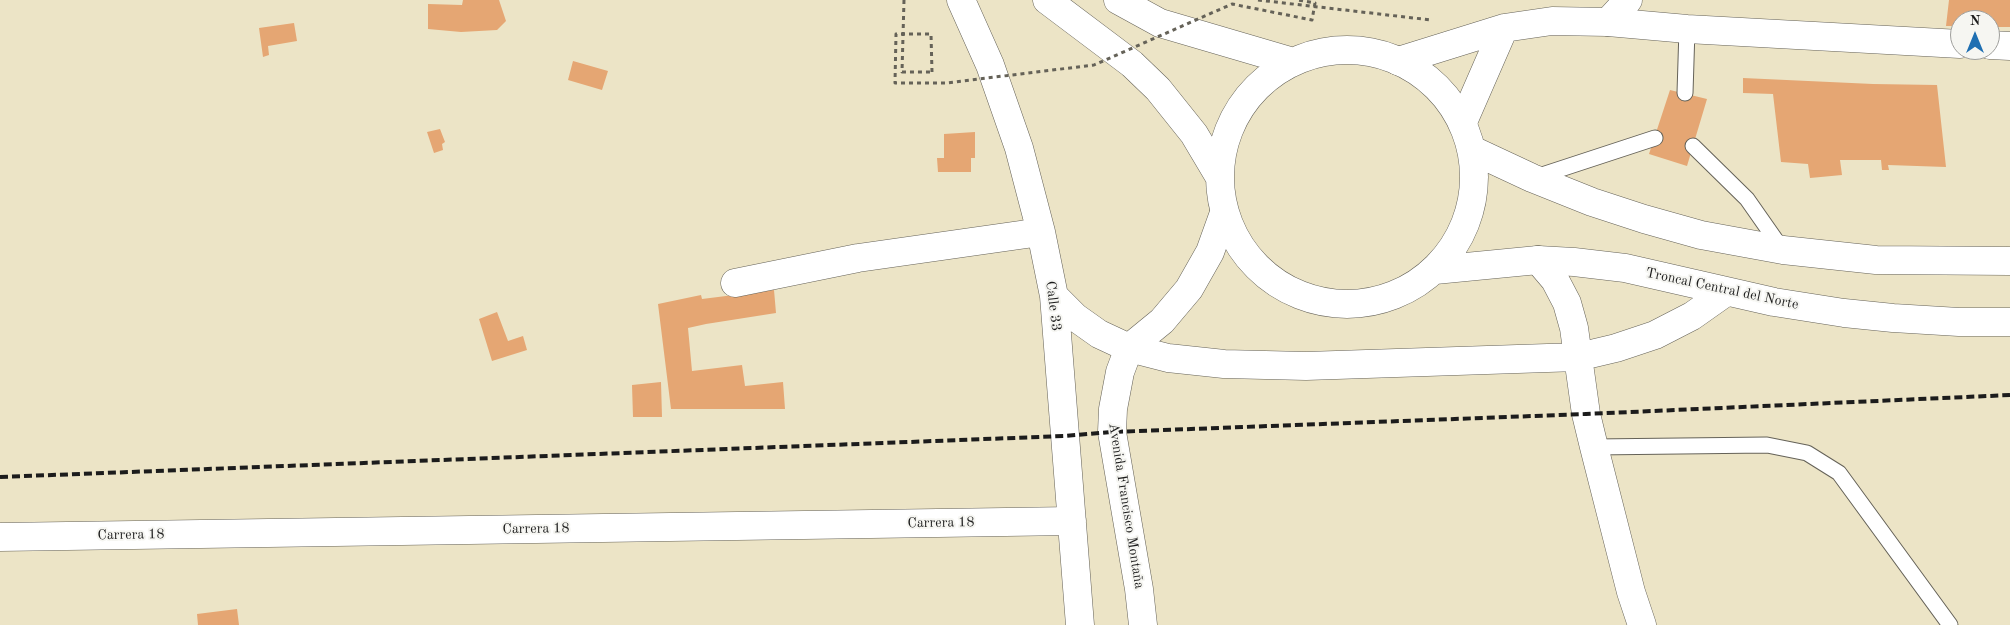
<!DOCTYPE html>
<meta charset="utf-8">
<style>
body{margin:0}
#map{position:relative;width:2010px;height:625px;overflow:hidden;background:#ece4c6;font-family:"Old Standard TT",serif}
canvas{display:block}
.north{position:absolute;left:1950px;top:10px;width:50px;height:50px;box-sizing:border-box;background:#f6f6f2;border:1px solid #9f9f9c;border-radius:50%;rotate:0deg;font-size:14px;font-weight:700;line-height:20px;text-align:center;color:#1c1c1c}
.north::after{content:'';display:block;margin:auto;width:18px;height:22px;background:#1f6fb2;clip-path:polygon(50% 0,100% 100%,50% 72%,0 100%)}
</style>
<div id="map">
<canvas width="2010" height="625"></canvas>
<div class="north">N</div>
</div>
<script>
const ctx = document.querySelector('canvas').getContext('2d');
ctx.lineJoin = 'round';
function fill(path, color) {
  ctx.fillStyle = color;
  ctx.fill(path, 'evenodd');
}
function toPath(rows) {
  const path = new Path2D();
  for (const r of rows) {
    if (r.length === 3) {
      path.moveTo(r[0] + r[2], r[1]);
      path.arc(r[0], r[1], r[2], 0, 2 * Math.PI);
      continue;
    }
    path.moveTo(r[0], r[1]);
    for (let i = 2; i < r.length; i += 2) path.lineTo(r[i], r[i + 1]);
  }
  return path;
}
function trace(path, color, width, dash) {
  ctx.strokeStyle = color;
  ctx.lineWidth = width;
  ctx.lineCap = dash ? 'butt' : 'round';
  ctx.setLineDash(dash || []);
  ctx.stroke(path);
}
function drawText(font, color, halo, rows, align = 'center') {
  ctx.font = font + ' "Old Standard TT",serif';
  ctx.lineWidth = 4;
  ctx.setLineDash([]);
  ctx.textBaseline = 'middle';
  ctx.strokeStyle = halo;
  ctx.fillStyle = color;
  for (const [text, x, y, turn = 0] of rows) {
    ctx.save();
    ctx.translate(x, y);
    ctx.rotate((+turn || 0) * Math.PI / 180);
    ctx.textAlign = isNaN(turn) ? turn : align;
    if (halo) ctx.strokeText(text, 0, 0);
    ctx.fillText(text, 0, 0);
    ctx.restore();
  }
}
fill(toPath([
 [463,0,499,0,506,21,497,30,461,32,428,29,428,4,462,5],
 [1949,0,2010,0,2010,27,1990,27,1990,20,1960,20,1960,26,1946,26],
 [294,23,297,41,268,46,269,55,263,57,259,28],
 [573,61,608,71,602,90,568,80],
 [1743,78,1873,84,1937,85,1946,167,1888,165,1889,170,1882,170,1881,160,1840,160,1842,175,1810,178,1808,164,1781,162,1773,94,1743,93],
 [1670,90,1707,99,1687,166,1649,154],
 [440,129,445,142,442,144,443,150,434,153,427,132],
 [975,132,975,158,971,158,971,172,938,172,937,158,944,158,944,134],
 [774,290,776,313,706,324,688,328,692,371,742,365,745,386,783,382,785,409,671,409,658,304,701,295,702,299],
 [497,312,508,341,523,336,527,350,492,361,479,319],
 [661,382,662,417,633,417,632,385],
 [237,609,239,625,198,625,197,614]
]), '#e5a673');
const service = toPath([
 [1685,93,1687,29],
 [1693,146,1747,199,1782,249],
 [1533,178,1655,138],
 [1594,447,1767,445,1807,453,1839,473,1950,625]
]);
const minor = toPath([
 [961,0,990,65,1019,148,1041,232,1054,296,1080,625],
 [1608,22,1628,0],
 [1538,260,1555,280,1567,303,1574,328,1586,414,1594,447,1631,592,1642,625],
 [735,283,858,258,1041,232],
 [1054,296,1075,317,1099,334,1129,348,1168,358,1224,364,1306,366,1578,357,1616,348,1655,335,1692,316,1726,292],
 [0,537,1072,521]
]);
const tertiary = toPath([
 [1990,45,2010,46],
 [1398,61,1504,28,1552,21,1608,22,1687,29,1960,44],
 [1463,122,1504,28]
]);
const secondary = toPath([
 [1143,625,1139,589,1112,432,1113,409,1120,372,1129,348,1162,321,1189,289,1210,252,1224,213]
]);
const trunk = toPath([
 [1047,0,1132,64,1158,89,1194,134,1219,176],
 [1118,0,1160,23,1293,62],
 [1347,177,127],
 [1472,150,1532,178,1592,202,1644,219,1701,235,1783,250,1876,260,2010,261],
 [1435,270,1538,260,1574,262,1625,268,1774,302,1844,313,1893,318,1959,322,2010,322]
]);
trace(service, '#656258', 17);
trace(minor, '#656258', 29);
trace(tertiary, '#656258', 29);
trace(secondary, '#656258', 29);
trace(trunk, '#656258', 29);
trace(toPath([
 [904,0,902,72,932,72],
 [1258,0,1431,20]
]), '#656258', 3, [4, 4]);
trace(service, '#fff', 15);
trace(minor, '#fff', 28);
trace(tertiary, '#fff', 28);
trace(secondary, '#fff', 28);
trace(trunk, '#fff', 28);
trace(toPath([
 [0,477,1064,436,1112,432,1586,414,2010,395]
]), '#1c1c1c', 4, [8, 4]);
trace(toPath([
 [932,72,931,34,896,34,895,83,946,83,1094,65,1232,4,1312,20,1315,3,1298,0]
]), '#656258', 3, [4, 4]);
drawText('14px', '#1c1c1c', '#f6f6f2', [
 ["Troncal Central del Norte",1722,289,12],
 ["Calle 33",1053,306,83],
 ["Avenida Francisco Montaña",1126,506,81],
 ["Carrera 18",941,523,-1],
 ["Carrera 18",536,529,-1],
 ["Carrera 18",131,535,-1]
]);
</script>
